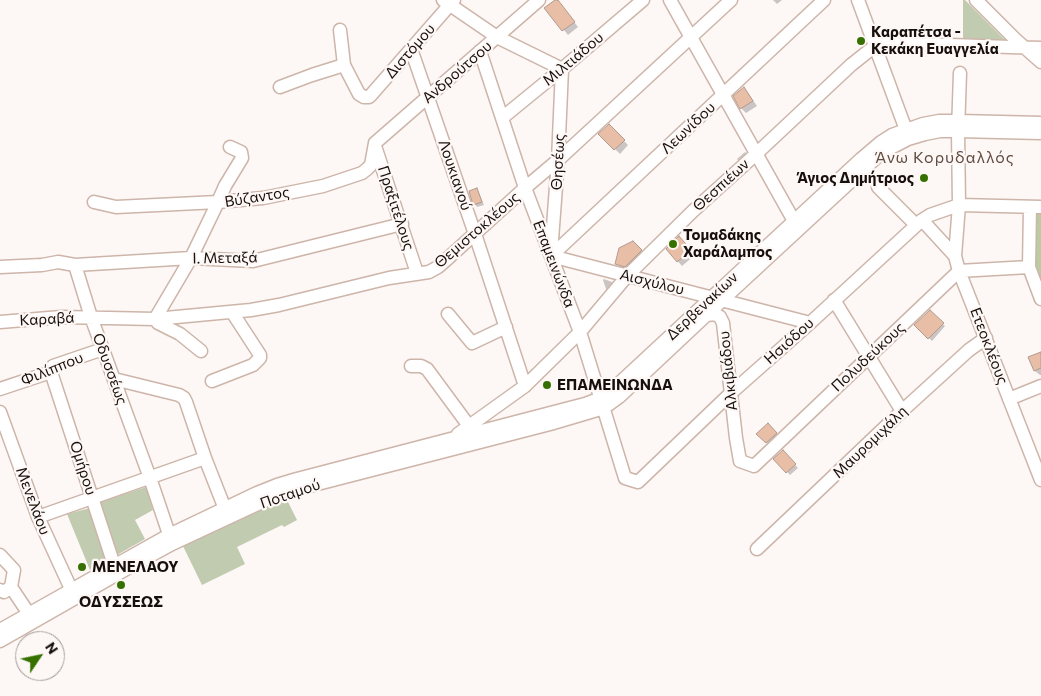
<!DOCTYPE html>
<meta charset="utf-8">
<style>
body{margin:0}
#map{position:relative;width:1041px;height:696px;overflow:hidden;background:#fdf7f5;font-family:Commissioner,sans-serif}
canvas{display:block}
.north{position:absolute;left:15px;top:631px;width:50px;height:50px;box-sizing:border-box;background:#fdf7f5;border:1px solid #a19a97;border-radius:50%;rotate:56deg;font-size:14px;font-weight:700;line-height:20px;text-align:center;color:#170f0b}
.north::after{content:'';display:block;margin:auto;width:18px;height:22px;background:#367100;clip-path:polygon(50% 0,100% 100%,50% 72%,0 100%)}
</style>
<div id="map">
<canvas width="1041" height="696"></canvas>
<div class="north">N</div>
</div>
<script>
const ctx = document.querySelector('canvas').getContext('2d');
ctx.lineJoin = 'round';
function fill(path, color) {
  ctx.fillStyle = color;
  ctx.fill(path, 'evenodd');
}
function toPath(rows) {
  const path = new Path2D();
  for (const r of rows) {
    path.moveTo(r[0], r[1]);
    for (let i = 2; i < r.length; i += 2) path.lineTo(r[i], r[i + 1]);
  }
  return path;
}
function trace(path, color, width, dash) {
  ctx.strokeStyle = color;
  ctx.lineWidth = width;
  ctx.lineCap = dash ? 'butt' : 'round';
  ctx.setLineDash(dash || []);
  ctx.stroke(path);
}
function drawText(font, color, halo, rows, align = 'center') {
  ctx.font = font + ' Commissioner,sans-serif';
  ctx.lineWidth = 4.5;
  ctx.setLineDash([]);
  ctx.textBaseline = 'middle';
  ctx.strokeStyle = halo;
  ctx.fillStyle = color;
  for (const [text, x, y, turn = 0] of rows) {
    ctx.save();
    ctx.translate(x, y);
    ctx.rotate((+turn || 0) * Math.PI / 180);
    ctx.textAlign = isNaN(turn) ? turn : align;
    if (halo) ctx.strokeText(text, 0, 0);
    ctx.fillText(text, 0, 0);
    ctx.restore();
  }
}
fill(toPath([
 [963,0,965,0,1007,42,963,41],
 [146,487,153,510,135,520,145,539,117,555,100,502],
 [285,496,297,520,284,527,282,525,237,547,245,564,202,585,182,544],
 [90,508,107,559,90,570,67,514]
]), '#c0cbb0');
fill(toPath([
 [1033,211,1041,212,1041,286,1034,266]
]), '#bbcba2');
fill(toPath([
 [773,0,782,0,777,4],
 [561,5,578,27,568,35,546,8],
 [744,88,748,93,757,106,746,113,741,108,735,96],
 [609,126,628,145,620,154,600,134],
 [745,152,748,155,740,163,737,159],
 [476,190,479,193,484,205,477,207,475,204],
 [633,242,645,256,630,271,621,268,617,264],
 [683,242,695,255,682,266,667,249],
 [604,279,612,282,615,284,608,292,606,289,603,280],
 [930,312,945,326,932,341,916,325],
 [1041,353,1041,375,1040,375,1035,371,1030,358],
 [768,424,779,436,770,445,758,434],
 [783,452,798,468,790,475,775,459]
]), '#0003');
const building = toPath([
 [555,0,558,0,575,22,562,31,544,8,555,0],
 [744,87,753,101,740,109,733,96,744,87],
 [609,124,625,140,614,150,598,134,609,124],
 [477,188,482,202,473,205,469,191,477,188],
 [679,236,691,250,677,262,666,249,679,236],
 [633,241,642,250,625,267,615,264,619,248,633,241],
 [930,310,944,323,928,339,914,325,930,310],
 [1041,352,1041,368,1034,371,1028,357,1041,352],
 [768,423,777,433,766,443,756,434,768,423],
 [783,450,796,464,786,473,773,459,783,450]
]);
fill(building, '#e9bea7');
trace(building, '#b19a8e', 1);
const minor = toPath([
 [443,0,497,37,562,69,558,160,551,253],
 [670,0,794,221],
 [858,0,906,130],
 [976,0,1015,39,1041,62],
 [340,30,344,65,359,94,364,97,369,97,371,95,454,0],
 [411,49,475,234,525,386],
 [480,51,525,188,580,332,625,478,638,482,731,393,810,323,922,220,930,215,959,205,1041,207],
 [280,87,312,75,344,65],
 [502,118,562,69,643,0],
 [375,143,539,0],
 [375,146,417,273],
 [878,187,916,225],
 [94,202,116,207,218,202,225,186,242,158,241,152,230,147],
 [1030,207,1029,267,1041,299],
 [922,220,955,256,959,271,1041,480],
 [551,256,824,0],
 [551,256,810,323],
 [955,256,959,205,958,131,960,73],
 [75,265,91,317,150,478,172,543],
 [0,267,42,265,58,262,75,265,191,258,253,261,402,224],
 [834,300,902,411],
 [448,314,472,343,506,327],
 [707,315,715,314,720,317,723,323,736,438,740,461,754,466,959,271,1029,267],
 [155,319,191,258,218,202,263,198,323,186,362,173,367,169,371,165,375,143],
 [155,319,158,323,180,334,201,351],
 [0,322,61,317,155,319,251,310,279,305,389,278,429,272,438,267,446,260,525,188,558,160,731,0],
 [411,366,421,366,427,369,469,426],
 [51,372,114,565],
 [114,379,179,395,184,398,186,402,205,458,225,509],
 [212,381,253,365,260,358,260,355,232,312],
 [0,389,51,372,53,366,103,349],
 [1009,399,1041,386],
 [0,412,38,517,71,589],
 [458,434,525,386,580,332,628,275,693,211,756,154,851,65,875,46,890,43,1041,48],
 [38,517,205,458],
 [757,549,902,411,969,350,986,338],
 [0,555,14,570,11,587,29,614],
 [0,590,4,592,11,587],
 [0,630,169,535,257,493,277,485,297,479,585,404,601,398,613,389,861,159,881,142,892,135,906,130,923,124,939,121,959,121,1041,123],
 [0,641,128,568,172,544,262,502,280,494,298,489,550,424,604,408,619,397,732,291,877,157,887,150,908,139,925,134,940,131,958,131,1041,133]
]);
trace(minor, '#cdb5a9', 15);
trace(minor, '#fff', 12);
for (const [x, y, r, color] of [
 [861,41,5,"#367100"],
 [924,178,5,"#367100"],
 [673,244,5,"#367100"],
 [547,385,5,"#367100"],
 [82,567,5,"#367100"],
 [121,585,5,"#367100"]
]) {
  const dot = new Path2D();
  dot.arc(x, y, r, 0, 2 * Math.PI);
  ctx.fillStyle = color;
  ctx.fill(dot);
  trace(dot, '#fdf7f5', 2);
}
drawText('bold 15px', '#170f0b', '#fdf7f5', [
 ["Καραπέτσα -",871,32],
 ["Κεκάκη Ευαγγελία",871,49],
 ["Άγιος Δημήτριος",914,178,"right"],
 ["Τομαδάκης",683,235],
 ["Χαράλαμπος",683,252],
 ["ΕΠΑΜΕΙΝΩΝΔΑ",557,385],
 ["ΜΕΝΕΛΑΟΥ",92,567],
 ["ΟΔYΣΣΕΩΣ",121,602,"center"]
], 'left');
drawText('15px', '#170f0b', '#fdf7f5', [
 ["Διστόμου",410,51,-49],
 ["Μιλτιάδου",573,59,-40],
 ["Ανδρούτσου",457,72,-41],
 ["Λεωνίδου",688,128,-43],
 ["Θησέως",558,162,-87],
 ["Λουκιανού",455,175,71],
 ["Θεσπιέων",721,185,-42],
 ["Βύζαντος",257,197,-9],
 ["Πραξιτέλους",396,208,72],
 ["Θεμιστοκλέους",477,230,-41],
 ["Ι. Μεταξά",225,258,-1],
 ["Επαμεινώνδα",554,264,69],
 ["Αισχύλου",652,282,14],
 ["Δερβενακίων",702,306,-43],
 ["Καραβά",47,319,-3],
 ["Ησιόδου",789,341,-42],
 ["Ετεοκλέους",989,346,69],
 ["Πολυδεύκους",868,357,-43],
 ["Φιλίππου",52,369,-22],
 ["Οδυσσέως",110,369,70],
 ["Αλκιβιάδου",728,371,-96],
 ["Μαυρομιχάλη",870,442,-44],
 ["Ομήρου",83,468,72],
 ["Ποταμού",290,494,-19],
 ["Μενελάου",33,501,69]
]);
ctx.letterSpacing = '1px';
drawText('16px', '#604c41', '#fdf7f5', [
 ["Άνω Κορυδαλλός",945,158]
]);
ctx.letterSpacing = '0px';
</script>
